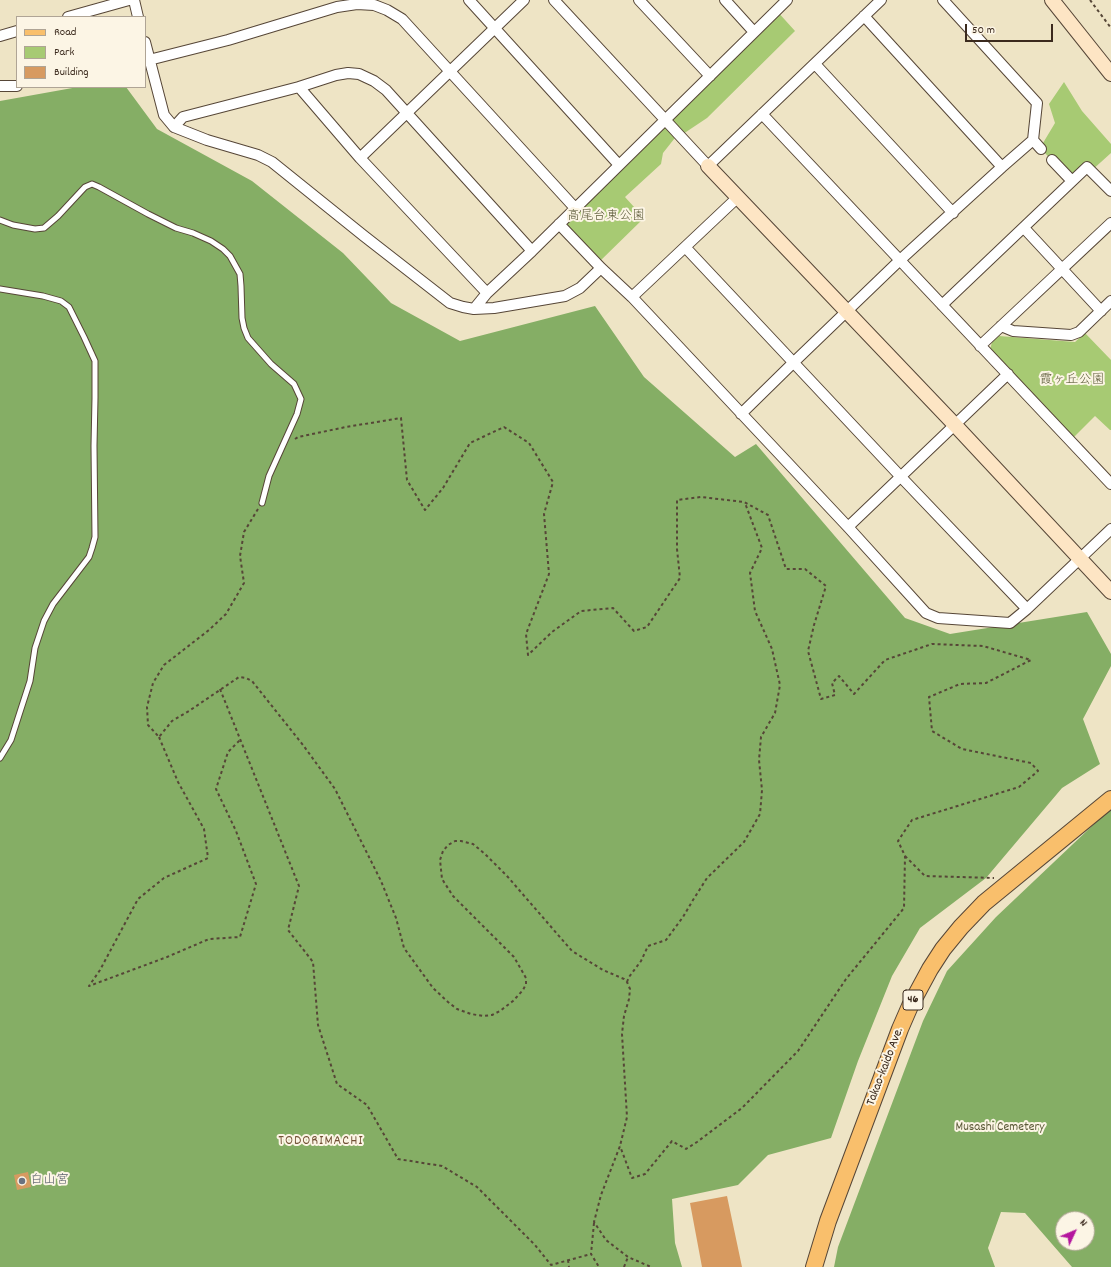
<!DOCTYPE html>
<meta charset="utf-8">
<style>
body{margin:0}
#map{position:relative;width:1111px;height:1267px;overflow:hidden;background:#eee4c5;font-family:Dekko,sans-serif}
canvas{display:block}
.legend{position:absolute;left:16px;top:16px;width:130px;height:72px;box-sizing:border-box;background:#fcf5e5;border:1px solid #afa495;margin:0;padding:5px 7px;list-style:none;font-size:12px;color:#3b2a1e}
.legend li{display:flex;align-items:center;gap:8px;height:20px}
.legend b{width:20px;border:1px solid #afa495}
.north{position:absolute;left:1055px;top:1211px;width:40px;height:40px;box-sizing:border-box;background:#fcf5e5;border:1px solid #afa495;border-radius:50%;rotate:46deg;font-size:11px;font-weight:700;line-height:16px;text-align:center;color:#3b2a1e}
.north::after{content:'';display:block;margin:auto;width:14px;height:18px;background:#b5179e;clip-path:polygon(50% 0,100% 100%,50% 72%,0 100%)}
.scale{position:absolute;left:965px;top:24px;width:88px;height:18px;box-sizing:border-box;border:2px solid #3b2a1e;border-top:0;padding-left:5px;font-size:12px;line-height:14px;white-space:nowrap;color:#3b2a1e;-webkit-text-stroke:3px #fcf5e5;paint-order:stroke}
</style>
<div id="map">
<canvas width="1111" height="1267"></canvas>
<ul class="legend">
<li><b style="height:5px;background:#f9bf6c"></b>Road</li>
<li><b style="height:11px;background:#a7ca73"></b>Park</li>
<li><b style="height:11px;background:#d79a60"></b>Building</li>
</ul>
<div class="north">N</div>
<div class="scale">50 m</div>
</div>
<script>
const ctx = document.querySelector('canvas').getContext('2d');
ctx.lineJoin = 'round';
function fill(path, color) {
  ctx.fillStyle = color;
  ctx.fill(path, 'evenodd');
}
function toPath(rows) {
  const path = new Path2D();
  for (const r of rows) {
    path.moveTo(r[0], r[1]);
    for (let i = 2; i < r.length; i += 2) path.lineTo(r[i], r[i + 1]);
  }
  return path;
}
function trace(path, color, width, dash) {
  ctx.strokeStyle = color;
  ctx.lineWidth = width;
  ctx.lineCap = dash ? 'butt' : 'round';
  ctx.setLineDash(dash || []);
  ctx.stroke(path);
}
function drawText(font, color, halo, rows, align = 'center') {
  ctx.font = font + ' Dekko,"Klee One",sans-serif';
  ctx.lineWidth = 4;
  ctx.setLineDash([]);
  ctx.textBaseline = 'middle';
  ctx.strokeStyle = halo;
  ctx.fillStyle = color;
  for (const [text, x, y, turn = 0] of rows) {
    ctx.save();
    ctx.translate(x, y);
    ctx.rotate((+turn || 0) * Math.PI / 180);
    ctx.textAlign = isNaN(turn) ? turn : align;
    if (halo) ctx.strokeText(text, 0, 0);
    ctx.fillText(text, 0, 0);
    ctx.restore();
  }
}
fill(toPath([
 [776,10,795,31,707,118,680,136,678,134,663,153,661,164,625,197,644,218,597,264,559,224],
 [1064,82,1082,111,1111,144,1111,153,1091,171,1072,181,1040,148,1055,123,1049,104],
 [1085,333,1111,360,1111,430,1110,430,1095,416,1073,438,990,350,992,342,999,336,1075,342]
]), '#a7ca73');
fill(toPath([
 [78,87,126,87,157,129,252,181,343,253,391,303,460,341,595,306,644,377,735,457,756,444,905,618,950,634,1087,612,1111,654,1111,666,1083,719,1100,764,1062,788,986,878,920,928,892,976,858,1061,831,1138,768,1155,738,1185,672,1199,675,1243,682,1267,0,1267,0,101],
 [1111,808,1111,1267,1072,1267,1025,1213,1001,1212,988,1248,995,1267,834,1267,838,1247,923,1021,947,971,996,917],
 [1063,1219,1087,1219,1087,1243,1063,1243]
]), '#85ae65');
fill(toPath([
 [28,1172,31,1187,17,1190,14,1175],
 [727,1196,742,1267,702,1267,690,1203]
]), '#d79a60');
const lane = toPath([
 [0,220,13,225,35,229,44,228,58,216,85,187,92,184,99,187,148,214,176,228,193,233,211,241,223,249,230,256,240,274,241,286,242,318,244,328,248,338,271,364,294,384,301,399,297,414,269,476,262,503],
 [0,289,43,296,61,301,69,307,84,337,95,361,95,398,94,446,95,537,92,548,89,557,53,604,44,621,35,648,30,681,19,715,11,740,0,758]
]);
const street = toPath([
 [134,0,138,17],
 [469,0,619,165],
 [554,0,708,166,881,0],
 [639,0,710,76],
 [725,0,754,32],
 [864,16,1002,167],
 [68,17,129,0],
 [0,36,17,31],
 [145,42,164,115,174,127,207,140,258,155,272,162,364,236,450,303,463,307,474,309,494,308,565,296,580,288,601,268],
 [145,61,228,40,337,7,357,4,374,5,387,10,402,19,575,208],
 [815,64,953,213],
 [0,86,17,86],
 [299,87,336,75,348,73,359,74,374,81,386,90,532,251],
 [762,114,1111,484],
 [174,127,183,117,299,87,360,158,487,293],
 [1033,140,1041,149],
 [360,158,524,0],
 [1052,160,1072,181],
 [559,224,601,268,632,297,848,527,926,613,938,618,1010,623,1027,609,1111,529],
 [1024,228,1101,311],
 [685,247,901,477,1027,609],
 [632,297,737,198],
 [942,305,1087,167,1111,191],
 [474,309,487,293,532,251,787,0],
 [1001,326,1013,331,1071,335,1079,332,1111,301],
 [980,346,1111,223],
 [741,414,793,363,900,260,1002,167,1033,140,1037,103,943,0],
 [848,527,1008,374]
]);
const secondary = toPath([
 [1052,0,1111,74],
 [708,166,955,425,1111,592]
]);
const primary = toPath([
 [814,1267,828,1221,900,1029,910,1006,930,969,943,949,961,927,984,903,1111,799]
]);
trace(lane, '#564637', 7);
trace(street, '#564637', 12);
trace(secondary, '#564637', 16);
trace(primary, '#564637', 18);
trace(toPath([
 [1090,0,1111,28],
 [295,439,298,437,346,427,401,418,407,480,425,510,443,488,470,443,504,427,529,443,553,482,544,514,549,574,526,634,528,655,552,632,581,611,613,608,634,631,647,627,680,578,677,549,677,500,701,497,744,502,768,515,786,569,805,569,826,586,814,625,808,651,821,699,835,695,832,683,839,676,854,694,885,660,932,644,983,646,1031,660,986,683,960,684,929,697,932,731,962,749,1031,763,1038,771,1019,787,912,820,898,841,905,856,904,908,846,979,798,1051,742,1108,697,1142,686,1149,672,1141,645,1174,632,1178,620,1146],
 [258,509,244,532,240,556,244,583,226,614,209,630,164,665,153,683,147,707,148,725,159,737,172,721,189,711,239,677,246,678,252,681,303,745,335,789,381,881,396,918,404,948,433,988,448,1002,457,1009,471,1014,483,1016,492,1015,500,1011,513,1001,523,990,526,984,526,978,514,957,453,896,442,879,440,860,443,851,448,845,455,841,461,841,473,844,485,854,507,876,572,951,603,970,624,979,627,982,630,989,629,999,624,1016,622,1034,627,1117,620,1146,601,1195,594,1222,606,1240,628,1257,651,1267],
 [220,689,299,886,288,930,313,962,318,1025,337,1084,367,1105,398,1159,442,1166,477,1187,535,1245,551,1265,591,1254],
 [159,737,178,782,204,829,208,858,164,878,138,899,100,970,89,986,167,957,209,939,240,937,256,884,236,831,216,789,228,752,240,740],
 [905,856,925,876,994,878],
 [627,982,629,977,641,961,648,946,666,940,683,917,693,900,707,878,744,842,760,814,762,790,759,760,761,737,775,713,780,685,772,649,755,611,750,573,762,548,745,503],
 [594,1223,591,1254,599,1267],
 [568,1260,569,1267],
 [624,1267,628,1257]
]), '#564637', 2, [3, 3]);
trace(lane, '#fff', 5);
trace(street, '#fff', 10);
trace(secondary, '#fde5c4', 14);
trace(primary, '#f9bf6c', 16);
for (const [x, y, r, color] of [
 [22,1181,4,"#6b7280"]
]) {
  const dot = new Path2D();
  dot.arc(x, y, r, 0, 2 * Math.PI);
  ctx.fillStyle = color;
  ctx.fill(dot);
  trace(dot, '#fcf5e5', 1.5);
}
for (const [x, y, w] of [
 [913,1000,20]
]) {
  const box = new Path2D();
  box.roundRect(x - w / 2, y - 10, w, 20, 3);
  ctx.fillStyle = '#fcf5e5';
  ctx.fill(box);
  trace(box, '#3b2a1e', 1);
}
drawText('bold 12px', '#3b2a1e', null, [
 ["46",913,1000]
]);
drawText('13px', '#5b5a38', '#fcf5e5', [
 ["高尾台東公園",606,217],
 ["霞ヶ丘公園",1072,381],
 ["Musashi Cemetery",1000,1128]
]);
drawText('13px', '#3b2a1e', '#fcf5e5', [
 ["Takao-kaido Ave.",886,1067,-69]
]);
drawText('13px', '#5b616d', '#fcf5e5', [
 ["白山宮",30,1181]
], 'left');
ctx.letterSpacing = '1px';
drawText('14px', '#725135', '#fcf5e5', [
 ["TODORIMACHI",321,1142]
]);
ctx.letterSpacing = '0px';
</script>
